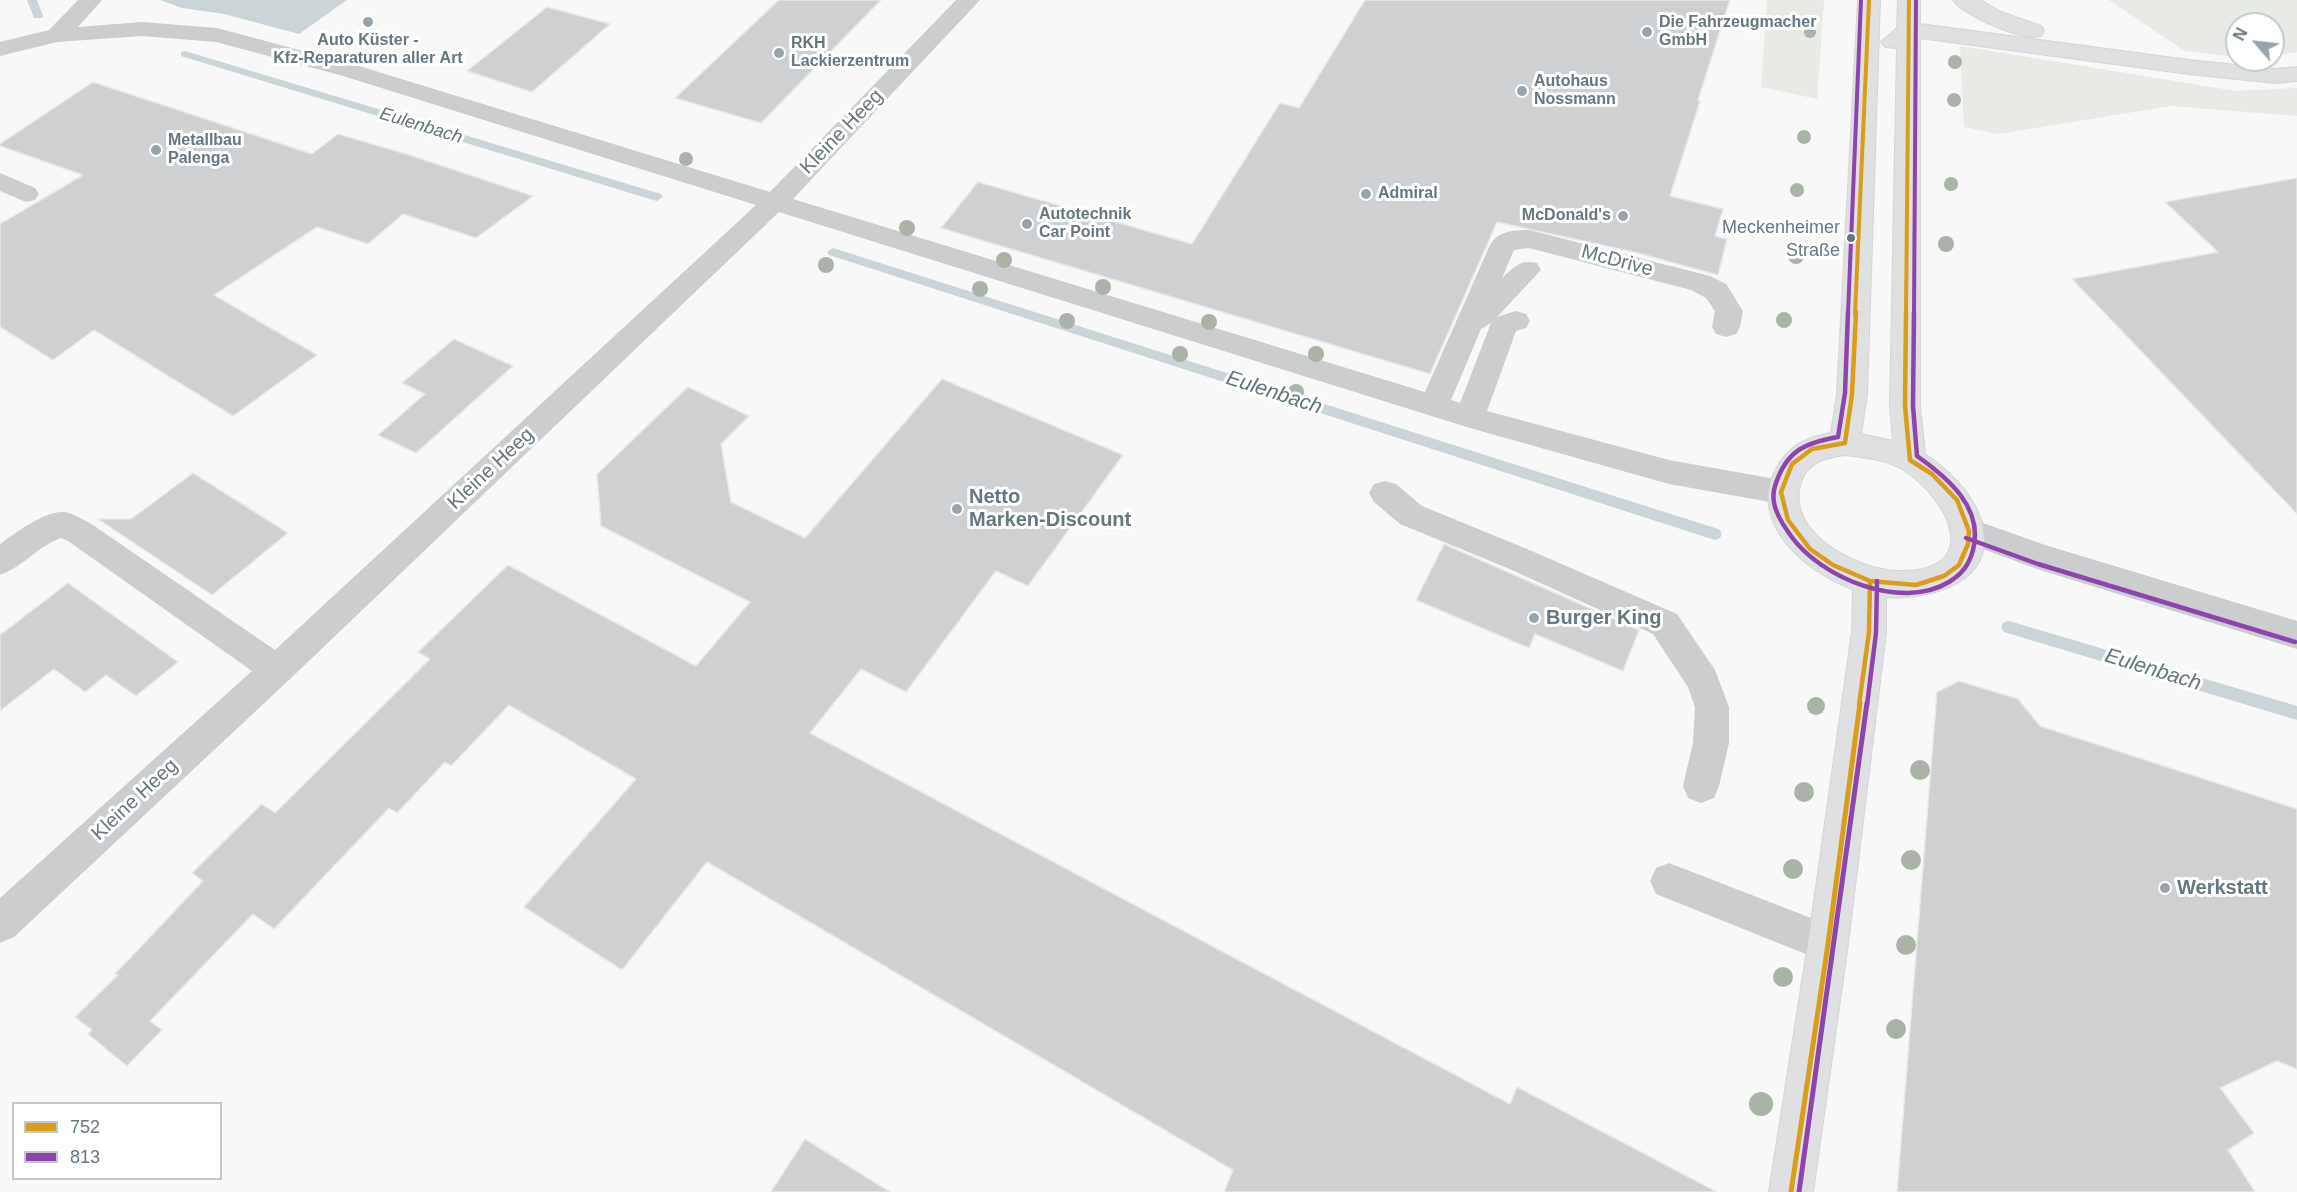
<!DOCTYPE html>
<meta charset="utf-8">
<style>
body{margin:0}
#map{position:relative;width:2297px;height:1192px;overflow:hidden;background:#f8f8f8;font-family:Helvetica,sans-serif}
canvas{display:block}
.legend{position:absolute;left:12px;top:1102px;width:210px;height:78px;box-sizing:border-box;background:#fff;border:2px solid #c1c9cd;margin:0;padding:8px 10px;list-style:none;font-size:18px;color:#657781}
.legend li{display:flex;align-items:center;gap:12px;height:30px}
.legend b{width:30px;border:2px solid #c1c9cd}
.north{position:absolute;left:2225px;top:12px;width:60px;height:60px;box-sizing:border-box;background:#fff;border:2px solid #c1c9cd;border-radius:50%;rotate:298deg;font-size:16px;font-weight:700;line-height:24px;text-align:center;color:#657781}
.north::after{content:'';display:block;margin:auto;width:21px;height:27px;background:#98a4ab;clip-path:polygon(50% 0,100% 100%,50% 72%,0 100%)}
</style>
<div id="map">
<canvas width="2297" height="1192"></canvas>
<ul class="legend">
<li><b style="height:8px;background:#da9d1a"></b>752</li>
<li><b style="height:8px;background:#8e44ad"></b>813</li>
</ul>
<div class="north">N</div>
</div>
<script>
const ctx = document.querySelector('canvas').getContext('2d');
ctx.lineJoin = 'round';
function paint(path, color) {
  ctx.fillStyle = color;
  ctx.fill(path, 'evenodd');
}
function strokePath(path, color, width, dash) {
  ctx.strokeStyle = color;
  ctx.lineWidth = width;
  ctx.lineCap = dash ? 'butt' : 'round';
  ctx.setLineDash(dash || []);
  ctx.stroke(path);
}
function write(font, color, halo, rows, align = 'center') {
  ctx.font = font + ' Helvetica,sans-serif';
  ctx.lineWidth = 6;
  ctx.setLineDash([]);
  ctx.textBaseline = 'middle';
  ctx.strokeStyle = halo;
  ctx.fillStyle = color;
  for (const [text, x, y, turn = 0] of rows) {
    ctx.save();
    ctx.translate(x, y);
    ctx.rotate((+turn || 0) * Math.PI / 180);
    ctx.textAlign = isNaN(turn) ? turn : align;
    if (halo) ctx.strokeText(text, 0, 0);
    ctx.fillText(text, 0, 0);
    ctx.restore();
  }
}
const green = new Path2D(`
 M1767,0H1824L1817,99L1761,87Z
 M2109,0H2297V52L2273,56V24H2237V57L2185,51Z
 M1960,46L2236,91L2297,88V116L2171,106L1998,134L1964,127Z`);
const water = new Path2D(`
 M160,0H347L299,34L224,14L182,8Z`);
const stream = new Path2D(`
 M27,0H37L43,16L42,18H34Z
 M185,51L661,194L663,197L657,201L653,200L181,56V52Z
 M833,248L1715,528L1720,530L1722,534L1720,538L1715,540L829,255L827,252Z
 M2009,621L2297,706V720L2004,632L2001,627L2004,622Z`);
const building = new Path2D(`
 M779,0H881L761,123L675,98Z
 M1365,0H1730L1698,100L1700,101L1670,196L1723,209L1715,236L1727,239L1718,275L1638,253L1497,222L1430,374L941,228L978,182L1192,244L1280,103L1299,108Z
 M547,7L610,24L532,92L467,71Z
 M93,82L312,154L338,134L406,154L533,196L476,238L403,214L368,244L317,227L214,295L317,355L233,416L94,330L53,360L0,327V224L83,175L0,146V144Z
 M2297,178V514L2072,279L2218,252L2165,202Z
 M454,339L513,366L416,453L378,435L425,394L402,383Z
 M942,379L1123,455L1028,586L996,571L906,692L861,669L810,733L1510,1104L1517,1087L1717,1192H1224L1233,1170L707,862L622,970L524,907L636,779L509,705L451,766L445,762L397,813L389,808L274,929L253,914L150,1021L162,1030L127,1066L88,1034L92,1030L75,1017L118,975L115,974L203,881L192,873L262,804L275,813L430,659L418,652L508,565L696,666L750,602L601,526L597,474L688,387L749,416L721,444L731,502L805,538Z
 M193,473L288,533L212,595L98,519H131Z
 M1444,544L1639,630L1623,671L1535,634L1529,648L1416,600Z
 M68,583L178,662L136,696L106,675L85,692L54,669L0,711V635Z
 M1959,681L2018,699L2040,726L2297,809V1069L2277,1061L2220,1088L2254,1133L2228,1150L2255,1192H1897L1937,692Z
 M805,1139L890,1192H771Z`);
const minor = new Path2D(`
 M78,0H102L78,27L142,22L217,28L359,66L770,192L956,0H980L793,199L1425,392L1490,245C1498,231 1514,230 1529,230L1710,276L1726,284L1743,311L1740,327L1736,334L1726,337L1716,334L1712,327L1715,311L1706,298L1691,290L1529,248L1514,250L1502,278C1514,267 1520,259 1537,263L1541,270L1497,317L1516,311L1526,314L1530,321L1526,328L1516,331L1487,411L1669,460L1781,480L1792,483L1797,492L1792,501L1781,504L1669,484L1470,428L779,212L289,680L14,937L0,943V898L252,671L68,541L61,538C38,546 23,567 0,575V544C14,534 45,510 64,512C72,513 82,519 90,523L275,650L756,205L343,76L216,42L142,36L57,42L0,56V42L49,30ZM1491,323L1460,403L1451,400L1481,329Z
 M0,173L35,188L39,194L35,200L26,202L0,191Z
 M1385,481L1396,484L1422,506L1527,549L1677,614L1715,670L1729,707V743L1719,786L1714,798L1701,803L1688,798L1683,786L1693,743L1695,707L1688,687L1653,634L1505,567L1400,524L1374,502L1369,493L1374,484Z
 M1969,518L2045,545L2297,621V649L2040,570L1958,540L1953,531L1958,522Z
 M1669,863L1842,930L1848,944L1842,958L1828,963L1656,894L1650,881L1656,868Z`);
const major = new Path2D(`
 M1858,0H1880L1867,394L1861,434L1893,441L1890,406L1897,48L1885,47L1881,42L1897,28L1898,0H1920V24L2189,60L2275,69L2297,67V81L2275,83L2189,74L1920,38V406L1925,454C1952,472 1982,502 1984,537C1987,586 1923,600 1886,597V632L1848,944L1813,1192H1769L1808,944L1852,632L1853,589C1807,573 1747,523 1776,469C1788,446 1806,437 1831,433L1837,394ZM1845,455C1864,457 1885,459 1902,469C1950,499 1985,573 1898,571C1859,570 1792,536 1799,490C1803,464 1822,458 1845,455Z
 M1953,0H1980L2001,12L2041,26L2044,31L2041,36C2022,41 1964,16 1953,0Z`);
const bus1Far2 = new Path2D(`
 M1855,314L1869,0
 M1906,314L1909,0`);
const bus1Far1 = new Path2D(`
 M1856,312L1852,394L1845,443L1812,449L1792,464L1781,492L1788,520L1810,549L1833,565L1870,581L1916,585L1944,576L1959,565L1968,544L1969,531L1957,500L1932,474L1910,460L1905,406L1906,312
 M1859,705L1869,632L1870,581`);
const bus1 = new Path2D(`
 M1791,1192L1828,944L1860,703`);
const bus2Far2 = new Path2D(`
 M1848,314L1861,0
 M1914,314L1916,0`);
const bus2Far1 = new Path2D(`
 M1848,312L1845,393L1838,437C1804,443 1786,451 1775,486C1769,504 1781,522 1791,536C1821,578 1901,611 1949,582C1962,574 1969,565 1973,550C1984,508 1948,478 1917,456L1913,406L1914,312
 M1966,538L2038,564L2295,642
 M1867,705L1876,633L1877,581`);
const bus2 = new Path2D(`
 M1799,1192L1867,703`);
const trees = [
 [1810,32,6],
 [1955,62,7],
 [1954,100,7],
 [1804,137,7],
 [686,159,7],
 [1951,184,7],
 [1797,190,7],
 [907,228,8],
 [1946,244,8],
 [1796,256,8],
 [1004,260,8],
 [826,265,8],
 [1103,287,8],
 [980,289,8],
 [1784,320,8],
 [1067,321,8],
 [1209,322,8],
 [1180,354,8],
 [1316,354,8],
 [1296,392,8],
 [1816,706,9],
 [1920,770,10],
 [1804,792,10],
 [1911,860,10],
 [1793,869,10],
 [1906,945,10],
 [1783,977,10],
 [1896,1029,10],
 [1761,1104,12]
];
const markers = [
 [368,22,6,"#98a4ab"],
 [1647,32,6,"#98a4ab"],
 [779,53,6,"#98a4ab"],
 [1522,91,6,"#98a4ab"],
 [156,150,6,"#98a4ab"],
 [1366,194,6,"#98a4ab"],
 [1623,216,6,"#98a4ab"],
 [1027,224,6,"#98a4ab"],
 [1851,238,5,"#657781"],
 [957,509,6,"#98a4ab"],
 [1534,618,6,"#98a4ab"],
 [2165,888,6,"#98a4ab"]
];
const farPoinames = [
 ["Die Fahrzeugmacher",1659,23],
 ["GmbH",1659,41],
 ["Auto Küster -",368,41,"center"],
 ["Kfz-Reparaturen aller Art",368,59,"center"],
 ["RKH",791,44],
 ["Lackierzentrum",791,62],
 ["Autohaus",1534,82],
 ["Nossmann",1534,100],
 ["Metallbau",168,141],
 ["Palenga",168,159],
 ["Admiral",1378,194],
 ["Autotechnik",1039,215],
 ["Car Point",1039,233],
 ["McDonald's",1611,216,"right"]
];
const farWaternames = [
 ["Eulenbach",421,126,17]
];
const busNames = [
 ["Meckenheimer",1840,228],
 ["Straße",1840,251]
];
const streetNames = [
 ["Kleine Heeg",842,132,-46],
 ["McDrive",1617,261,15],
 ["Kleine Heeg",491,469,-43],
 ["Kleine Heeg",135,800,-43]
];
const poiNames = [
 ["Netto",969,497],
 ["Marken-Discount",969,520],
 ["Burger King",1546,618],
 ["Werkstatt",2177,888]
];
const waterNames = [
 ["Eulenbach",1274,393,18],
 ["Eulenbach",2153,670,17]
];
paint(green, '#e8eae5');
paint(water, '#cbd5d7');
paint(stream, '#cbd5d7');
paint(building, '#ced0d1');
strokePath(building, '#e8e8e8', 1.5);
strokePath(major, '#d4d5d6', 2);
paint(minor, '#cbcdce');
paint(major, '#dfe0e1');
strokePath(bus1Far2, '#da9d1a', 4);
strokePath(bus1Far1, '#da9d1a', 4.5);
strokePath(bus1, '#da9d1a', 5);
strokePath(bus2Far2, '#8e44ad', 4);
strokePath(bus2Far1, '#8e44ad', 4.5);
strokePath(bus2, '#8e44ad', 5);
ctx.fillStyle = '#a9b3a7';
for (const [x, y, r] of trees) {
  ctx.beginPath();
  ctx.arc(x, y, r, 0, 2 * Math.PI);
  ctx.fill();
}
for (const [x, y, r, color] of markers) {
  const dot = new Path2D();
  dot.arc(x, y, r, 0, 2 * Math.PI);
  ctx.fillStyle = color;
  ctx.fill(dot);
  strokePath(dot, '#fff', 2);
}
write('bold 16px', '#657781', '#fff', farPoinames, 'left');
write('italic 18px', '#60767c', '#fff', farWaternames);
write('18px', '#657781', '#fff', busNames, 'right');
write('20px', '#657781', '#fff', streetNames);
write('bold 20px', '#657781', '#fff', poiNames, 'left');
write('italic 21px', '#60767c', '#fff', waterNames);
</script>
